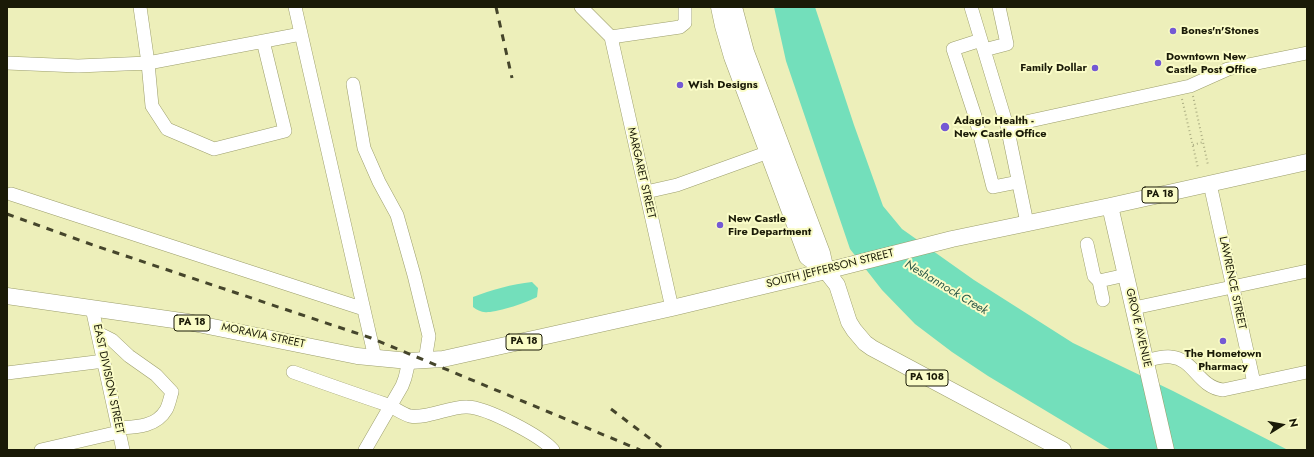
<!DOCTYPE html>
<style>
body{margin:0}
#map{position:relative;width:1314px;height:457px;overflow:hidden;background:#edefba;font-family:Jost,sans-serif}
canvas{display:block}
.frame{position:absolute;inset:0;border:8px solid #1a1a07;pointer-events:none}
.north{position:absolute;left:1262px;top:405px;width:40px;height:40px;-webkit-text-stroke:3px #fafcc7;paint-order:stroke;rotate:79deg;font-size:11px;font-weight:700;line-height:16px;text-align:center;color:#1a1a07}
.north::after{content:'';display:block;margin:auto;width:14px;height:18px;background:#1a1a07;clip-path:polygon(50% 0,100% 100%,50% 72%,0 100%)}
</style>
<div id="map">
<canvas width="1314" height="457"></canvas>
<div class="frame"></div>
<div class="north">N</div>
</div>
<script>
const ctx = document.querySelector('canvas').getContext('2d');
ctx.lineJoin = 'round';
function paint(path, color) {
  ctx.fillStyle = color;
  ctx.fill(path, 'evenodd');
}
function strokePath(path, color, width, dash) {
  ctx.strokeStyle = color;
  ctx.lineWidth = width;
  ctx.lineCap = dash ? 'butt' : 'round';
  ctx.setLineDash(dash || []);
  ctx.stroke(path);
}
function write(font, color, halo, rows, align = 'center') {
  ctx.font = font + ' Jost,sans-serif';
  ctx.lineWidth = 4;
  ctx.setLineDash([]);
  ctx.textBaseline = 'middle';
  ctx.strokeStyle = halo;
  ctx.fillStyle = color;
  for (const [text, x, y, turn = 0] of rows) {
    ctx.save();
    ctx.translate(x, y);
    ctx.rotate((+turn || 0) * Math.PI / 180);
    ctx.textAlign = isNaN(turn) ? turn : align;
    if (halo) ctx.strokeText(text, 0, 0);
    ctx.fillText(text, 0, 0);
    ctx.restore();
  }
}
const water = new Path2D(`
 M774,7H815L854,125L883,206L902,229L974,280L1073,343L1173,391L1288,450H1111L988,376L952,352L915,324L882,290L850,249L786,61Z
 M532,282L538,288L537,297C528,302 499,312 488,312C482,313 477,310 473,307V297C491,290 512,284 532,282Z`);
const path = new Path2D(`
 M1193,96L1208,165
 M1182,99L1198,168
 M1193,145L1203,142`);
const minor = new Path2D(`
 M140,7L148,63L301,34
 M295,7L375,358
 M581,7L611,37L680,27L685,23V7
 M971,7L1007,126L1027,223
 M611,37L672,308
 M981,40L953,49L975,116L993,187L1018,182
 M984,50L1007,44L999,7
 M7,63L78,66L148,63L152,106L167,129L214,149L285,131L263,41
 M353,84L364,148L379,182L397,215L414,275L429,336L425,361
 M1007,126L1190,86L1228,69L1307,53
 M1210,184L1254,383
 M646,192L677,185L777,149
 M11,194L364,309
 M1087,244L1094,276L1099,281L1126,275
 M1099,281L1103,300
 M92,308L123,450
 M1134,308L1307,271
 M98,333L112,340L129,356L156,375L172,392C170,398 169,405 166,410C156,427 136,427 119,428
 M1146,361C1153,359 1162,356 1171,357C1194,359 1198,387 1223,390L1307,372
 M293,372C324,383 355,394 385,404C394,407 402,414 410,416C427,419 451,406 467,407C486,407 541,436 553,450
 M7,373L104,361
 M41,450L119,432
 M365,450L402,386L405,378L409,361`);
const major = new Path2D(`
 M719,7L723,26L732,57L807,257L826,271L837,285L849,322L854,330L865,343L872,348L1063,450
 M734,7L746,52L822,253L826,271
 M1110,206L1166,450
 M7,296L188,322L357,356L409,361L443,359L672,308L826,271L952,239L1110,206L1307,162`);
const rail = new Path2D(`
 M496,7L512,78
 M7,214L93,245L371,338L640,450
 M611,409L665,450`);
const markers = [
 [1173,31,4,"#7459d4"],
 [1158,63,4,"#7459d4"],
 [1095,68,4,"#7459d4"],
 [680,85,4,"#7459d4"],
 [945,127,5,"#7459d4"],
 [720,225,4,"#7459d4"],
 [1223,341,4,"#7459d4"]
];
const shields = [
 [1160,195,36],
 [192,323,36],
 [524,342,36],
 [927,378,42]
];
const shieldNames = [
 ["PA 18",1160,195],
 ["PA 18",192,323],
 ["PA 18",524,342],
 ["PA 108",927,378]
];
const poiNames = [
 ["Bones'n'Stones",1181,31],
 ["Downtown New",1166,57],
 ["Castle Post Office",1166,70],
 ["Family Dollar",1087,68,"right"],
 ["Wish Designs",688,85],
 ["Adagio Health -",954,121],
 ["New Castle Office",954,134],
 ["New Castle",728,219],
 ["Fire Department",728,232],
 ["The Hometown",1223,354,"center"],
 ["Pharmacy",1223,367,"center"]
];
const streetNames = [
 ["MARGARET STREET",641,173,77],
 ["SOUTH JEFFERSON STREET",830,269,-14],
 ["LAWRENCE STREET",1232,283,78],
 ["GROVE AVENUE",1138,328,77],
 ["MORAVIA STREET",263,336,12],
 ["EAST DIVISION STREET",108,379,78]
];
const waterNames = [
 ["Neshannock Creek",946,288,31]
];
paint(water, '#73dfbb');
strokePath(minor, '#9c9e6c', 14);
strokePath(major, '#9c9e6c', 17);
strokePath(path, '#acae83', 2, [1, 3]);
strokePath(minor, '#fff', 13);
strokePath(major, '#fff', 16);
strokePath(rail, '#45452b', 3, [7, 7]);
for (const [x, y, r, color] of markers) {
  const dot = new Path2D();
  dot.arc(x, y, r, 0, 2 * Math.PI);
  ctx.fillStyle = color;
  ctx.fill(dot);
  strokePath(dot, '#fafcc7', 1.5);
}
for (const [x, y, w] of shields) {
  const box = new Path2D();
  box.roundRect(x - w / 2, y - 8, w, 16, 3);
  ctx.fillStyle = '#fafcc7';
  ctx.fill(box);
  strokePath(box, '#1a1a07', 1);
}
write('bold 10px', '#1a1a07', null, shieldNames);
write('bold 11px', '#1a1a07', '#fafcc7', poiNames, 'left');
write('11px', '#1a1a07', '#fafcc7', streetNames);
write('italic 12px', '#2a5848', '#fafcc7', waterNames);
</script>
